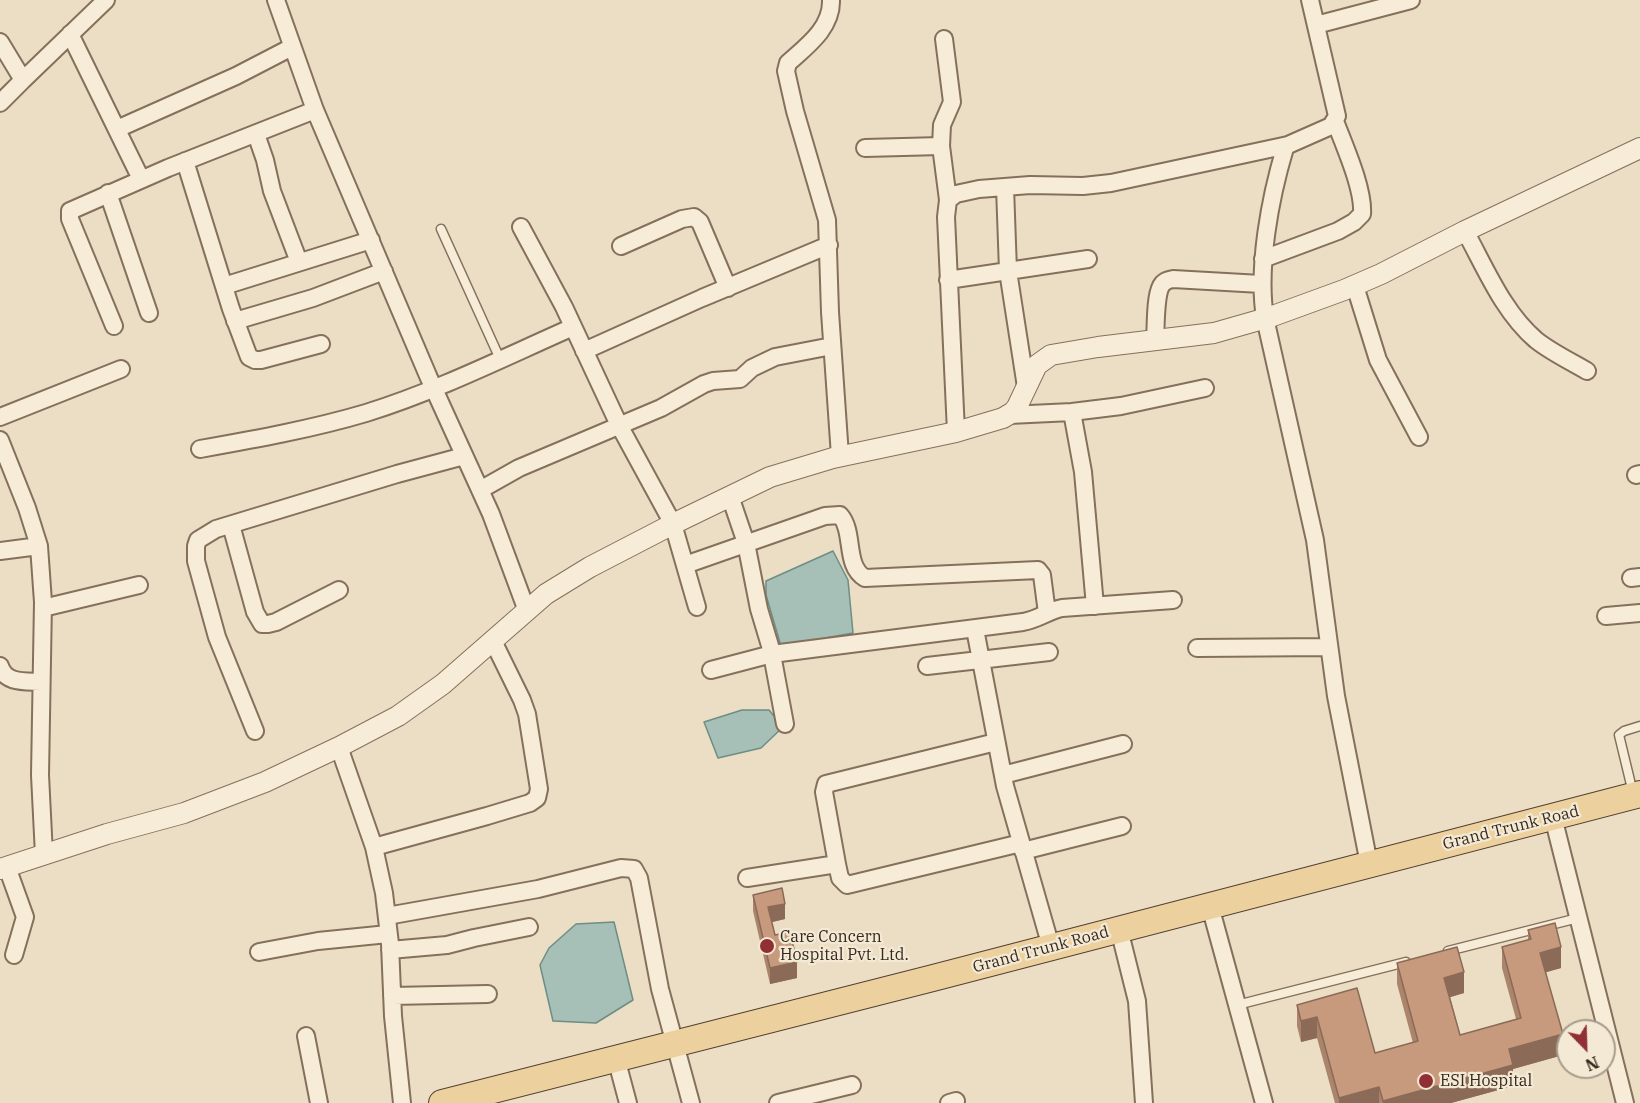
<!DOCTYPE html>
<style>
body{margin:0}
#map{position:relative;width:1640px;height:1103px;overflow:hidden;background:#ebdec5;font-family:"IBM Plex Serif",serif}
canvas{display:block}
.north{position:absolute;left:1556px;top:1019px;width:60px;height:60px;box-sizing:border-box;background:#f3e9d4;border:2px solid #a79c8c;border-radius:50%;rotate:157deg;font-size:16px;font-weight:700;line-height:24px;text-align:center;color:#36291f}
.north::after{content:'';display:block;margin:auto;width:21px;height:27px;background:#903035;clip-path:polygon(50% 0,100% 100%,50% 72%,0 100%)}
</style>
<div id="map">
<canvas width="1640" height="1103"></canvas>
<div class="north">N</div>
</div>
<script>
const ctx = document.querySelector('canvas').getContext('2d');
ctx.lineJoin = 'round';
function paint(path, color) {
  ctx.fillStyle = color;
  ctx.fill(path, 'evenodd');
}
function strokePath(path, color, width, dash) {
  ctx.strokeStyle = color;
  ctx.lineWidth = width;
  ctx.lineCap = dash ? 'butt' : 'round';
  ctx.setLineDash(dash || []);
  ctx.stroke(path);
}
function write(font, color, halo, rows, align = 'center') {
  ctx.font = font + ' "IBM Plex Serif",serif';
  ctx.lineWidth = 4.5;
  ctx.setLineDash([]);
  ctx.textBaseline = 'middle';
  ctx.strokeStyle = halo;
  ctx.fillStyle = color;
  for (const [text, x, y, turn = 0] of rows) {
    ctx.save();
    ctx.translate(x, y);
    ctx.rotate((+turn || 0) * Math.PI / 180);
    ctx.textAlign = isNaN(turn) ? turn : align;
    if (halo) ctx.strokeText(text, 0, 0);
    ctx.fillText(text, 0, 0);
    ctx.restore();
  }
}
const water = new Path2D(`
 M833,551L848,580L853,633L781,646L766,595V581Z
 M742,710H769L783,727L761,748L718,758L704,722Z
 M614,922L633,1000L596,1023L553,1021L540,965L549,948L576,924Z`);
const service = new Path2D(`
 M441,229L500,359
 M1633,793L1619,735L1624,731L1640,726
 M1448,951L1578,918
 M1237,1005L1406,962`);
const minor = new Path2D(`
 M276,0L315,110L429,378L491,514L527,611
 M831,0C832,28 807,46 788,63L786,71L795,111L827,220L830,312L840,456
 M1310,0L1337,116L1331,126L1288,145L1285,148C1270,198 1257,267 1265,318L1315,540L1336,696L1369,864
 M1316,25L1411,0
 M70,34L141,179
 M0,42L23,80L0,103
 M23,80L106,0
 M117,129L236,76L292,47
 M256,134L265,160L272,191L299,262
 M941,146L942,125L952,102L944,39
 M865,148L941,146L948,200
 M185,161L231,309L249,357L255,360H261L321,344
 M1005,187L1008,271L1026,387
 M108,193L149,313
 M521,227L564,307L619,425L673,524L697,607
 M1465,231C1485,267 1503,312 1536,340C1551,352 1570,361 1587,371
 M621,246L682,219L694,217L700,222L728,288
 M1263,259L1338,231L1354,222L1362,214C1364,189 1344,145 1335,121
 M948,280L1088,259
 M224,286L371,240
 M1355,286L1378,360L1419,437
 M235,321L313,298L384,271
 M114,326L70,219V211L168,168L315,110
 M1155,341C1156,327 1155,297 1161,286C1164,281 1168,280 1173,279L1261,284
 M584,351L702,298L829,245
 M1072,412L1083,472L1095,606
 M1009,415L1072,412L1121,406L1205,388
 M0,417L121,369
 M956,432L946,217L948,200L956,194L979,189L1030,185L1083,186L1111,183L1288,145
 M0,440L27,508L39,546L43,602L40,775L44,855
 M200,449C256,439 312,429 366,413C437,391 505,357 573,327
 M1636,475L1640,474
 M480,490L519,468L661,408L704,384L713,381L740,379L752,368L775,357L832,346
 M730,496L746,543L759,609L771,649L785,724
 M231,525L255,612L262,624H268L276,622L339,590
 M0,551L39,546
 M685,565L825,516L840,515C855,532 844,566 865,578L1038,570L1042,575L1047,613
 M1631,578L1640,577
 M43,608L139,585
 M1606,616L1640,613
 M975,629L1005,786L1051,947
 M1197,648L1329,647
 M0,666C5,684 26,681 41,682
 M927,666L1049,652
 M711,670L772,654L1023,622C1039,619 1048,611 1062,608L1173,600
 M255,731L217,637L196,561V546L198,540L216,529L397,474L464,456
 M339,747L374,847L384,893L390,944L393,1016L402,1103
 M1003,775L1123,744
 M1553,817L1625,1103
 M374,847L487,816L530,803L537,798L539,789L527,714L522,700L493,641
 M1023,851L1122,826
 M837,864L840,878L847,885L1021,843
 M7,867L25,917L14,955
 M747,878L837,864L824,792L826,784L996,742
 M1210,906L1264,1103
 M387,916L538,889L621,868L634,869L639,878L660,989L691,1103
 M1119,929L1137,1001L1144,1103
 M390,950L447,945L474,938L529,927
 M259,952L318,941L388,934
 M392,996L488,994
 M306,1036L319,1103
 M616,1058L628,1103
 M778,1103L852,1085
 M949,1103L956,1101`);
const tertiary = new Path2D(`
 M0,869L107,834L184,813L265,782L339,747L398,716L443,684L546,594L590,567L673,524L770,477L833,458L956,432L1003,418L1013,412L1017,407L1037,365L1051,355L1098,347L1214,333L1270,317L1344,290L1381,274L1465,231L1640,148`);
const primary = new Path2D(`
 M442,1103L933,978L1640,794`);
const wall = new Path2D(`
 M753,895L785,919L772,922L775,935L797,978L770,984L753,911Z
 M1528,930L1561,968L1546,972L1563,1055L1513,1069V1086L1451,1103H1335L1317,1038L1301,1042L1297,1026V1005L1375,1053L1413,1043L1397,984V963L1464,993L1450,997L1460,1035L1516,1019L1502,968V947L1528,940Z`);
const shadedWall = new Path2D(`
 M785,904V919L768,923V907Z
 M1561,947V968L1540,974V953Z
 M797,962V978L770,984V968Z
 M1464,972V993L1444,999V978Z
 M1317,1017V1038L1301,1042V1021Z
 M1563,1034V1055L1513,1069V1086L1451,1103H1383V1101L1509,1049Z
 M1379,1087V1103H1339V1098Z`);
const building = new Path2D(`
 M782,888L785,904L768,907L775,935L790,932L797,962L770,968L753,895Z
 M1555,923L1561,947L1540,953L1563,1034L1509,1049L1513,1065L1383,1101L1379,1087L1339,1098L1317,1017L1301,1021L1297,1005L1357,988L1375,1053L1418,1041L1397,963L1457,947L1464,972L1444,978L1460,1035L1521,1018L1502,947L1531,939L1528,930Z`);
const markers = [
 [767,946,8,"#903035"],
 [1426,1081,8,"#903035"]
];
const streetNames = [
 ["Grand Trunk Road",1511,828,-14],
 ["Grand Trunk Road",1041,950,-15]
];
const poiNames = [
 ["Care Concern",780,937],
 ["Hospital Pvt. Ltd.",780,955],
 ["ESI Hospital",1440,1081]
];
paint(water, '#a6bfb7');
strokePath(water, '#6e8d84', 1.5);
strokePath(service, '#85705c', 11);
strokePath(minor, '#85705c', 20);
strokePath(tertiary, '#85705c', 22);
strokePath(primary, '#533f30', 28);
strokePath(service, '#f7ecd8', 8);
strokePath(minor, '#f7ecd8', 16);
strokePath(tertiary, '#f7ecd8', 20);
strokePath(primary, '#ecd19f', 26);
paint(wall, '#ab846c');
paint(shadedWall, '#8b6b58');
paint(building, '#c7997d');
strokePath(building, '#8b6b58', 1.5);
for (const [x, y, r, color] of markers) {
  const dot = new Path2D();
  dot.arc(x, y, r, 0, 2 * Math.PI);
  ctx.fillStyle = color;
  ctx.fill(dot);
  strokePath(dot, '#f3e9d4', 2);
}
write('16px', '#36291f', '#f3e9d4', streetNames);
write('16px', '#36291f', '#f3e9d4', poiNames, 'left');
</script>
